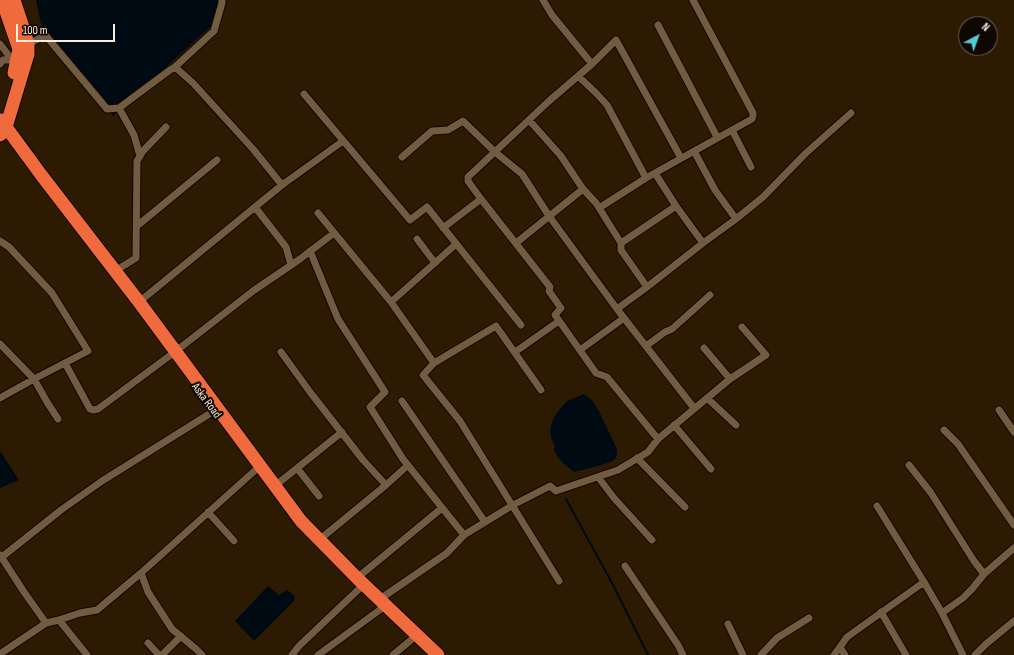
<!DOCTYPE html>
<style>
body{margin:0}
#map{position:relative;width:1014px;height:655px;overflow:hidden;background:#2d1a02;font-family:"Sofia Sans Condensed",sans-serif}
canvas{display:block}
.north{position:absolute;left:958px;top:16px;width:40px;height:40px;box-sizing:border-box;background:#0f0701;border:1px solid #6d6359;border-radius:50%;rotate:41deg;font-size:11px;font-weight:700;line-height:16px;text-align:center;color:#faedde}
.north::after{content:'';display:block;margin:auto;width:14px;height:18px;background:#51ccd4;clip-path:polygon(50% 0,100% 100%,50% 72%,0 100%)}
.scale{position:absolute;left:16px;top:24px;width:99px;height:18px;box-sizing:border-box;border:2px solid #faedde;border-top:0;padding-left:5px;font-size:12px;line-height:14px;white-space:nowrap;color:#faedde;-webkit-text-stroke:3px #0f0701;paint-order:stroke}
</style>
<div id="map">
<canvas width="1014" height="655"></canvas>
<div class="north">N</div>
<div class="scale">100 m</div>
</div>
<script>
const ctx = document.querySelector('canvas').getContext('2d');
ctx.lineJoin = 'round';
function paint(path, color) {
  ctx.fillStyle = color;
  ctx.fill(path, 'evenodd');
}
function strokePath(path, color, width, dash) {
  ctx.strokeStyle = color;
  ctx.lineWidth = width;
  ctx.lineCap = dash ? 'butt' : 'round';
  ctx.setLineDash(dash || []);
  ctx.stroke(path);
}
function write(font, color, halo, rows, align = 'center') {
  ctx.font = font + ' "Sofia Sans Condensed",sans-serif';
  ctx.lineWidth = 4;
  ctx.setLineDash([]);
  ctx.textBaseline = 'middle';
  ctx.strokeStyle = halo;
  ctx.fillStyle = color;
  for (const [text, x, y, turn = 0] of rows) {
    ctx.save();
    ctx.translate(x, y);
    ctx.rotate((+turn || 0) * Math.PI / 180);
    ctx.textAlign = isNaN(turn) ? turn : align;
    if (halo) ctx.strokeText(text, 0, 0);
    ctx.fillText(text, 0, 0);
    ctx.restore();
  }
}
const water = new Path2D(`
 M36,0H220L223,15L113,116L42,29Z
 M584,394L592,400L599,411L617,449C617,453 617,456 615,459C610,464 582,470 574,472C566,466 558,460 554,450L555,446C547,432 550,421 560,409C562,407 564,404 566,402C571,399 578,397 584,394Z
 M0,451L19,480L0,488Z
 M268,586L279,595L287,590L295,596L294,601L254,641L235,621Z`);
const stream = new Path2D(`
 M566,499L612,583L648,655`);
const street = new Path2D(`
 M543,0L552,15L592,64
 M693,0L753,113V116L752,119L732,130L751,167
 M658,25L717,137
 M0,44L16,65
 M27,45L40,38L46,36L107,109L119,108L170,70L175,67L214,31L222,3V0
 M0,64L3,60H14
 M175,67L193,83L253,149L282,185
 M578,76L596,93L607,105L646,178
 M304,94L410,220L427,207L521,325
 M119,108L134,135L140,156
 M529,120L561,156L583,189L596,203L621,243V250L647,287
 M694,151L715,190L736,219
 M402,157L432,131L448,130L463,121L495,152L522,174L549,216L617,309L694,408
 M655,173L676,206L703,243
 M255,207L286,247L291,265
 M599,208L646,178L732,130
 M318,213L391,302L434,363L423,375L460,421L559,581
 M137,226L217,160
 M443,228L481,199
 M417,239L435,263
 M0,241L9,247L52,293L88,351L34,379L0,398
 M516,243L583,189
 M621,243L676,206
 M310,251L338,319L385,392L370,407L403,459L464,535
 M115,271L136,258L137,161L143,151L166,127
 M139,302L255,207L282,185L343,141
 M391,302L456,244
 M617,309L647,287L703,243L736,219L763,197L806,153L851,113
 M0,344L34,379L47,402L58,419
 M646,346L665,332L672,329L710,295
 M704,348L730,379
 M580,350L624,318
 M281,352L310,392L363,460L386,485
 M515,352L559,321
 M65,363L90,409L93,410L98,409L176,351L253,291L300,259L334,233
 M434,363L496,326L541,390
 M707,398L736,425
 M402,401L485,522
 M999,410L1014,432
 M674,425L711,469
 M944,430L958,444L1014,525
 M658,439L607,377L596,373L555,315L561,308L549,291L550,287L481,199L468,181V177L549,101L592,64L616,40L681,158
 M637,458L685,507
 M909,465L931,493L974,561L984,574
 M297,468L319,496
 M598,477L614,498L652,540
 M276,485L342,432
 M877,506L924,582L942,613L963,655
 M208,512L234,541
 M319,540L386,485L408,465
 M0,555L24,592L46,623
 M2,557L61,510L102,481L214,411
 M625,566L678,645L683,655
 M141,573L148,592L172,629L196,649L202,655
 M357,578L442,508
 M881,612L906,655
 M942,613L963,598L972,589L984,574L1014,548
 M59,620L87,655
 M728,624L743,655
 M148,643L159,655
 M840,647L845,655
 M0,654L46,623L59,620L80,613L97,610L141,573L261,465
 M162,655L181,636
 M292,655L299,646L360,588
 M318,655L381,609L380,599L447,553L464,535L513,505L550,486L556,491L618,470L648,452L658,439L730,379L766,355L742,327
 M393,655L417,635
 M761,655L777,638L809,618
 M834,655L840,647L847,637L924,582
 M975,655L986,644L1014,621`);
const highway = new Path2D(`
 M2,0L19,49L14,73
 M1,120L42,176L139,302L301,521L357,578L438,655
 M0,135L2,133L6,127L28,54V44L21,21L14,0`);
const streetNames = [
 ["Aska Road",206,401,53]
];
paint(water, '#000a13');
strokePath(stream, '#000a13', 2);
strokePath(street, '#140500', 9);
strokePath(highway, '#140500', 15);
strokePath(street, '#715b41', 7);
strokePath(highway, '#ef6b3e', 13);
write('12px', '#faedde', '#0f0701', streetNames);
</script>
